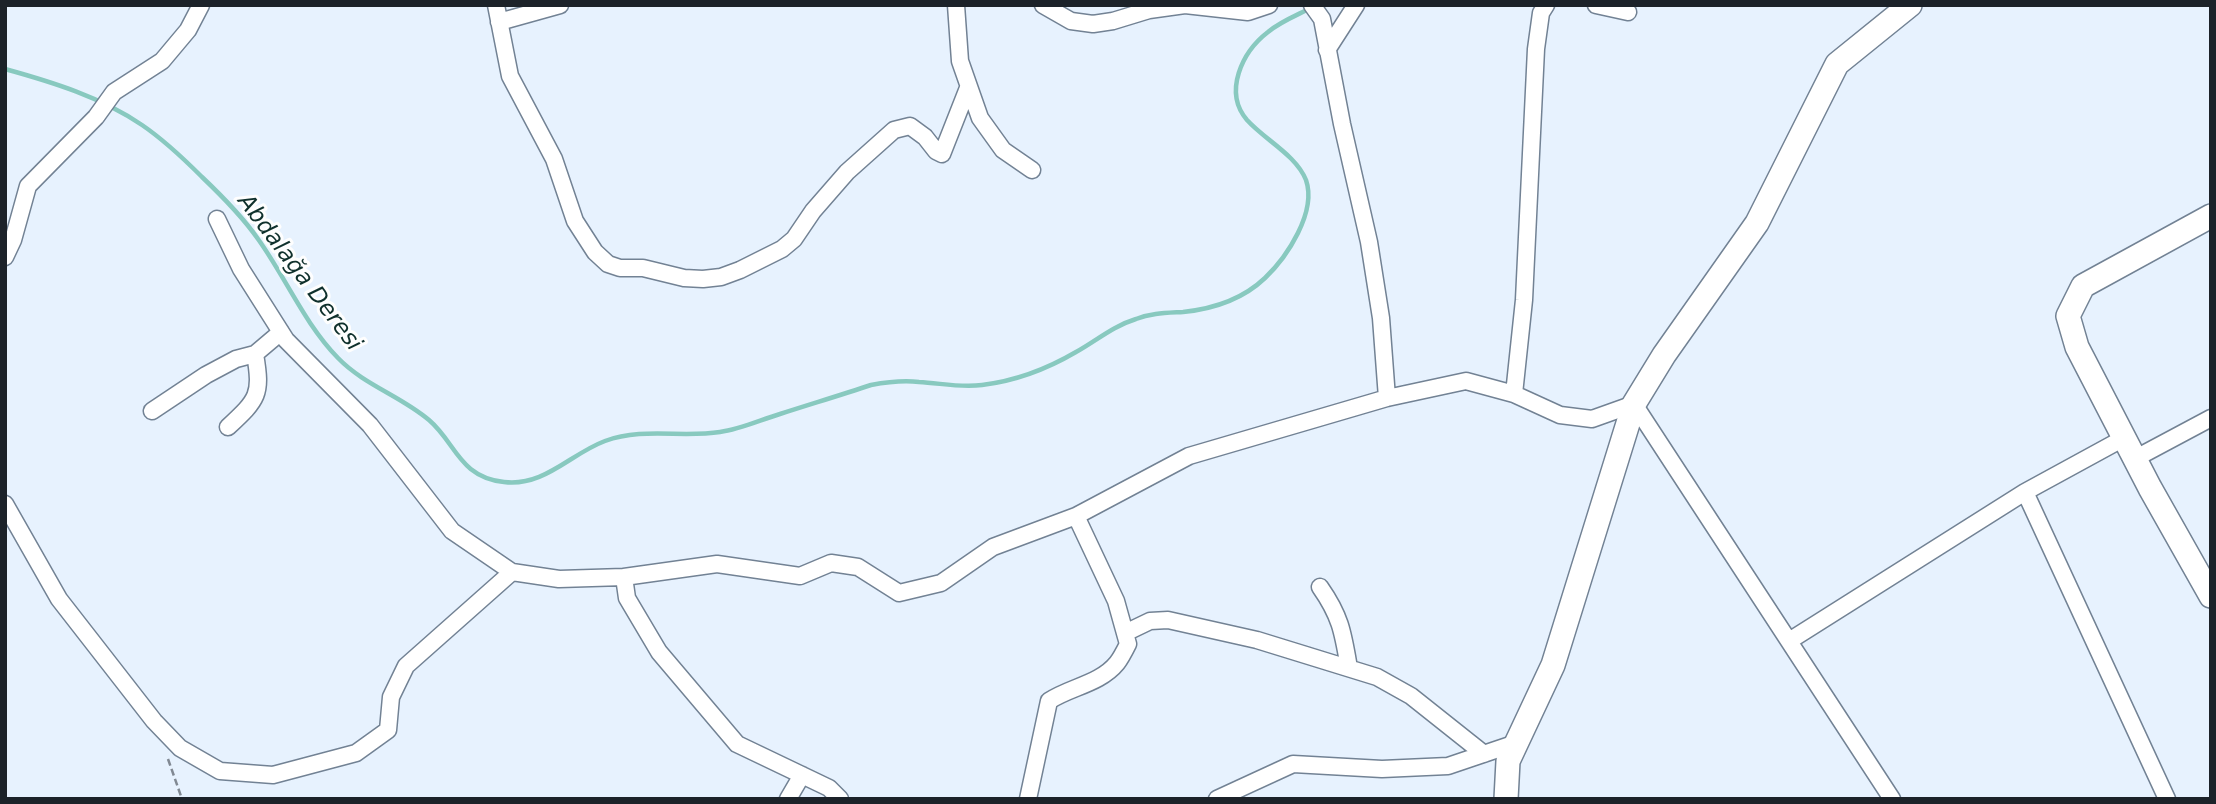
<!DOCTYPE html>
<meta charset="utf-8">
<style>
body{margin:0}
#map{position:relative;width:2216px;height:804px;overflow:hidden;background:#e7f2fe;font-family:"DejaVu Sans",sans-serif}
canvas{display:block}
.frame{position:absolute;inset:0;border:7px solid #1c2229;pointer-events:none}
</style>
<div id="map">
<canvas width="2216" height="804"></canvas>
<div class="frame"></div>
</div>
<script>
const ctx = document.querySelector('canvas').getContext('2d');
ctx.lineJoin = 'round';
function strokePath(path, color, width, dash) {
  ctx.strokeStyle = color;
  ctx.lineWidth = width;
  ctx.lineCap = dash ? 'butt' : 'round';
  ctx.setLineDash(dash || []);
  ctx.stroke(path);
}
function write(font, color, halo, rows, align = 'center') {
  ctx.font = font + ' "DejaVu Sans",sans-serif';
  ctx.lineWidth = 6;
  ctx.setLineDash([]);
  ctx.textBaseline = 'middle';
  ctx.strokeStyle = halo;
  ctx.fillStyle = color;
  for (const [text, x, y, turn = 0] of rows) {
    ctx.save();
    ctx.translate(x, y);
    ctx.rotate((+turn || 0) * Math.PI / 180);
    ctx.textAlign = isNaN(turn) ? turn : align;
    if (halo) ctx.strokeText(text, 0, 0);
    ctx.fillText(text, 0, 0);
    ctx.restore();
  }
}
const stream = new Path2D(`
 M5,69C52,82 101,97 142,125C164,140 183,158 202,177C222,196 242,216 258,239C286,278 304,323 338,358C364,385 401,396 429,420C456,443 459,477 504,482C544,487 570,454 605,441C643,427 681,438 720,432C741,429 760,420 780,414C811,404 841,395 871,385C887,382 902,380 919,382C940,383 960,388 982,385C1015,381 1047,369 1076,352C1096,341 1113,326 1136,319C1151,313 1166,313 1183,312C1212,309 1243,299 1265,278C1287,257 1317,212 1306,180C1296,155 1265,140 1247,120C1223,92 1242,52 1268,32C1280,22 1295,16 1309,9`);
const path = new Path2D(`
 M168,759L182,799`);
const street = new Path2D(`
 M496,5L510,76L554,159L575,221L595,252L608,264L620,268H643L684,278L703,279L721,277L740,270L782,249L794,239L813,211L847,172L894,130L910,126L925,137L936,151L942,154L968,88
 M956,5L960,61L980,118L1003,150L1032,170
 M1043,5L1071,21L1093,24L1113,21L1149,10L1185,5L1248,12L1269,5
 M1312,5L1322,19L1342,124L1369,242L1381,318L1387,398
 M1596,5L1628,12
 M499,22L560,5
 M1327,50L1356,5
 M217,219L241,269L286,340L370,425L452,531L512,572L559,579L624,577L717,564L800,576L831,563L858,567L899,593L941,583L993,547L1076,516L1189,456L1387,398L1466,381L1514,394L1560,415L1592,419L1634,404L1892,799
 M5,257L13,240L28,186L96,117L114,92L162,61L188,30L201,5
 M1514,394L1524,300L1536,49L1541,13L1546,5
 M152,411L206,375L236,359L255,354L281,332
 M228,427C258,399 262,395 255,354
 M2136,458L2211,418
 M2025,492L2167,799
 M5,504L59,599L154,721L180,748L220,771L273,775L356,753L388,730L391,697L406,666L512,572
 M624,577L627,598L659,652L737,744L829,788L840,799
 M1320,587C1341,617 1343,633 1349,668
 M1125,633L1150,621L1168,620L1257,640L1377,677L1411,696L1484,754
 M1789,641L2025,492L2124,438
 M788,799L802,775
 M1028,799L1049,701C1070,687 1100,684 1117,663C1121,658 1125,650 1128,644L1116,601L1076,516
 M1217,799L1293,764L1382,769L1448,766L1516,743`);
const secondary = new Path2D(`
 M2211,216L2083,286L2068,316L2077,347L2150,488L2211,596
 M1506,799L1508,761L1553,665L1634,404L1664,355L1757,223L1837,64L1910,5`);
const waterNames = [
 ["Abdalağa Deresi",299,273,53]
];
strokePath(stream, '#88c9bf', 4.5);
strokePath(street, '#728294', 19);
strokePath(secondary, '#728294', 26);
strokePath(path, '#818993', 2.5, [7, 3.5]);
strokePath(street, '#fff', 16);
strokePath(secondary, '#fff', 23);
write('italic 23px', '#0f302c', '#fefefe', waterNames);
</script>
